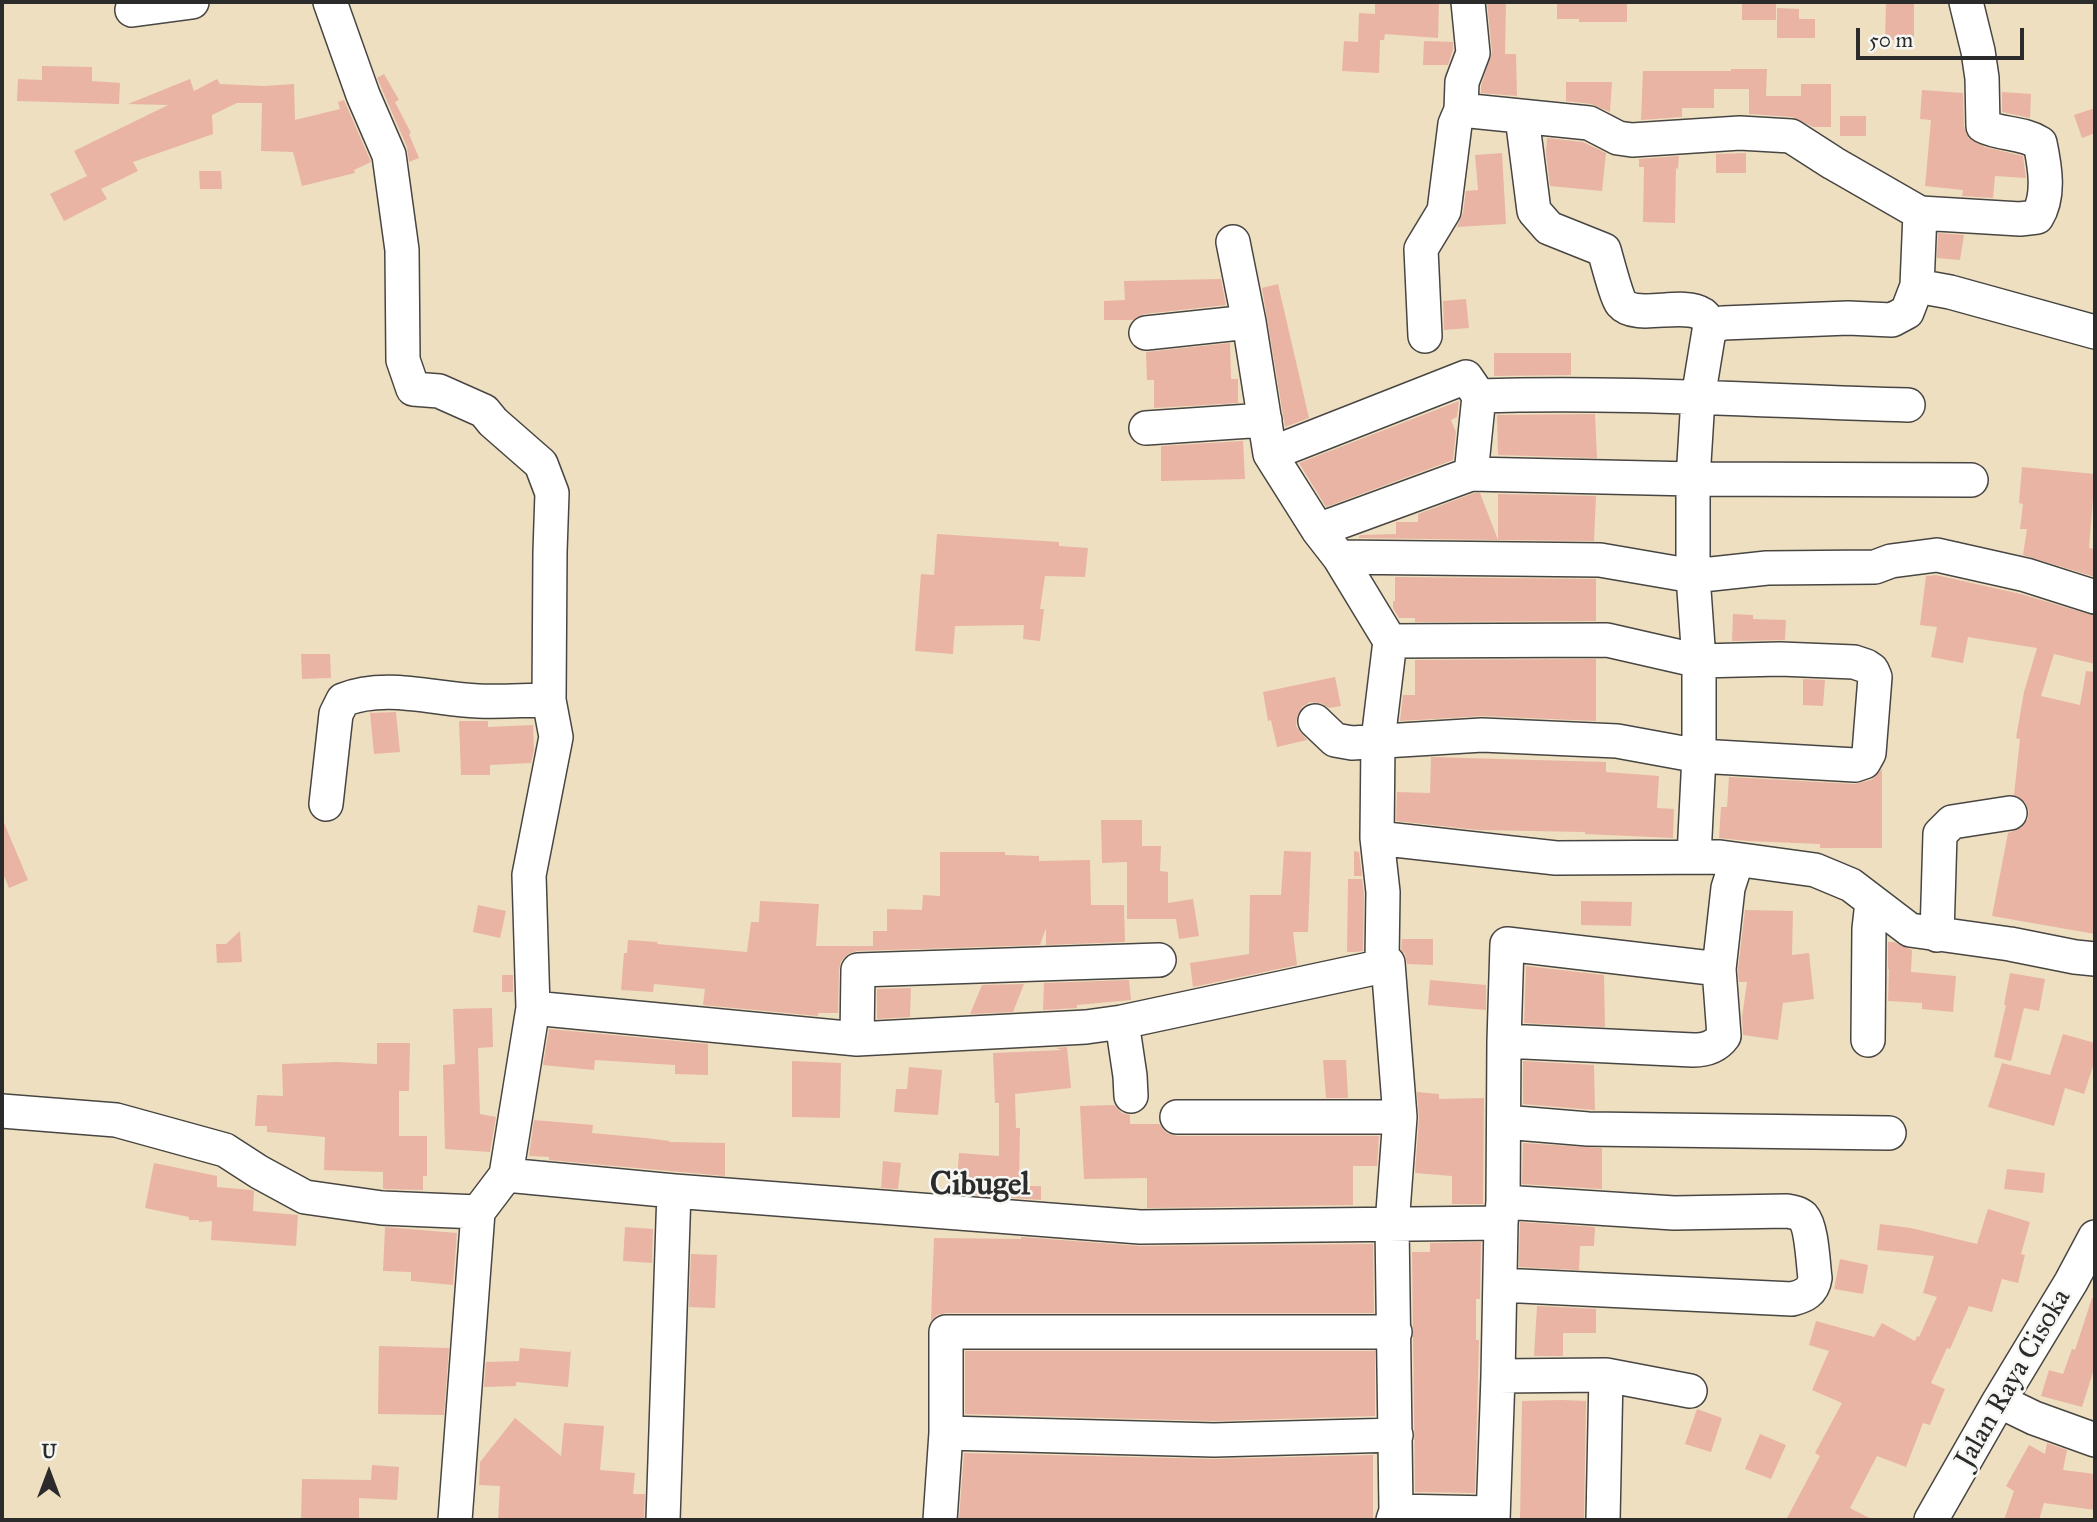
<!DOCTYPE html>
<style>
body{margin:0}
#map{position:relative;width:2097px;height:1522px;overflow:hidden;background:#eedfc1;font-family:"IM FELL Great Primer",serif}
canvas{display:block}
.frame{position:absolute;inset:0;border:4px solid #2b2b2b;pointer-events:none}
.north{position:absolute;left:14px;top:1438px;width:70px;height:70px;-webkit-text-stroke:5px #f6f6f2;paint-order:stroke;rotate:0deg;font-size:19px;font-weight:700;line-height:28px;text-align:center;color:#2b2b2b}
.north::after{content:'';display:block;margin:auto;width:24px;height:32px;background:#2b2b2b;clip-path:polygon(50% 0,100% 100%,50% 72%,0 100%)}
.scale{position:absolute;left:1856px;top:28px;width:168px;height:32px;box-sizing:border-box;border:4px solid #2b2b2b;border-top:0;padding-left:9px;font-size:21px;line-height:24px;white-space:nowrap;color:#2b2b2b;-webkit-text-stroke:5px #f6f6f2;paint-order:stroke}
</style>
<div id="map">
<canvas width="2097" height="1522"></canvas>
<div class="frame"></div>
<div class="north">U</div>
<div class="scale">50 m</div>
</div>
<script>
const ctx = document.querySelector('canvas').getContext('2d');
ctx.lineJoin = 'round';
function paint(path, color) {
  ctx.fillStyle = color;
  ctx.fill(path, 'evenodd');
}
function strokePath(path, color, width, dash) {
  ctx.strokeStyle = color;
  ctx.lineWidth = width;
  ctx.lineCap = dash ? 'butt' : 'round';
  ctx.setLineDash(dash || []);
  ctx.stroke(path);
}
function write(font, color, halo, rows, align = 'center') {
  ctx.font = font + ' "IM FELL Great Primer",serif';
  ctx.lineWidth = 5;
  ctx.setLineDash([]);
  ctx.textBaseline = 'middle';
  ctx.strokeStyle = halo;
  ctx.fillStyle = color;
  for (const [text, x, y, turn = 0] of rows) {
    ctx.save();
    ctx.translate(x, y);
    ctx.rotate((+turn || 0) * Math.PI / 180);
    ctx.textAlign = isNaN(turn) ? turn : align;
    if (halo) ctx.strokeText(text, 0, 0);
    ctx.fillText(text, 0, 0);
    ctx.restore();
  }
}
const building = new Path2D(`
 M1375,2H1439L1438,38L1385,34L1384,40H1380L1379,73L1342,71L1344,41L1358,42L1359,13L1375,14Z
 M1487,2H1506L1505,54H1516L1517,96L1481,93V86L1492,52Z
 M1557,2H1627V22H1579V19H1557Z
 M1742,2H1776V20H1742Z
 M1886,2H1914V40H1885Z
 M1777,8L1799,9V19H1815V38H1777Z
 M1424,41L1453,42V50L1448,65H1423Z
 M42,66L92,67V81L120,83L119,104L17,101L18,79L42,80Z
 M1731,69H1767L1766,96H1801V84H1831V127H1813L1792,117L1749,114V89H1714V108H1682V117L1641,120L1643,71H1731Z
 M384,74L399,100L395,102L411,133L409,134L419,158L409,162L407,147L377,78Z
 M190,79L194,91L217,79L220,84L264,86L294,84L295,120L340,109L338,102L344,100L371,162L354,170L355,173L302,186L293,152L261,151L262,103H237L212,115L213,134L133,162L138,171L101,189L107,199L64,221L50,194L87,176L74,151L168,105L128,104Z
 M1566,82H1612L1610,112L1591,104L1566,101Z
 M1922,90L1963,93L1964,126L1968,137L1985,147L2023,156L2026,178L1995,176L1993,198L1962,196L1963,190L1925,186L1931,120L1920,119Z
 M2002,92L2031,94L2030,118L2002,112Z
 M2095,108V133L2082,138L2074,115Z
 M1840,116H1866V136H1840Z
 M1547,138L1583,142L1606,153L1602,191L1550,186L1546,153Z
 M1502,153L1506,224L1457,227L1463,213L1466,191L1478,190L1475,155Z
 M1746,153V173H1716V154Z
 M1679,156L1678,169L1676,168L1675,223L1643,222L1644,167H1639V159Z
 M199,171H221L222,189H200Z
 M1938,233L1964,235L1960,260L1937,258Z
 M1221,279L1226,305L1144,314L1133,320H1104V301L1125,300L1124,281Z
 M1278,284L1309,418L1285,427L1262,288Z
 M1466,299L1469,328L1444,330L1443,301Z
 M1230,343L1231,379H1238V403L1154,408V380H1147L1146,352Z
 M1494,353H1571V375L1494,376Z
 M1459,401L1457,417L1451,420L1456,432L1453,460L1326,507L1299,463Z
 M1595,414L1597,458L1498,455L1497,415Z
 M1243,441L1245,479L1161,481V446Z
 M2022,467L2095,474L2089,548L2095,549V577L2023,555L2027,529H2020L2023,504L2019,503Z
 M1474,493H1480L1498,540L1359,538V536L1361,535L1396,534V522H1418V514Z
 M1498,494L1596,496L1594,541L1498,540Z
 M937,534L1059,542V546L1088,548L1085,577L1045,576L1040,609H1044L1040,641L1023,639L1024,625L955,626L953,654L915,651L921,574L934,575Z
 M1936,575L2021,594L2095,616V664L2054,654L2041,696L2080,705L2086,671L2095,672V934L1992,916L2008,833L2021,828L2028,819L2029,811L2025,802L2014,795L2020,739L2016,738L2024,692L2037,648L1968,637L1963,663L1931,657L1937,627L1920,625L1926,576Z
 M1395,577L1596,579V621L1415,622V618H1399L1393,608V601H1395Z
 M1733,614L1753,615V619L1786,620L1785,640L1732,641Z
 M301,654H330L331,678L302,679Z
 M1596,659V721L1483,716L1400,721L1403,695H1415V660Z
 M1335,677L1341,706L1329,708L1320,703L1310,702L1302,707L1297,716L1296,726L1307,740L1277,747L1271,720L1268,721L1263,692Z
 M1803,679L1825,680L1823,706L1803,705Z
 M396,712L400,752L374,754L370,713Z
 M459,721H488V727L533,725L534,750L531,763L490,765V775H461Z
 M1431,757L1606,762V772L1659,776L1657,808L1674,809L1673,838L1585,834V832L1478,830L1396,821L1397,792L1430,793Z
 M1882,769V848H1820V844L1748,841L1719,838L1721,807H1727L1729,777L1854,784L1871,780Z
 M2,818L28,880L9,888L2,871Z
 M1101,820H1142V846H1161L1160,871L1168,872V903L1193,899L1199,936L1179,939L1176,919H1127V862L1102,863Z
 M1284,851L1311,852L1308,932H1293L1297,965L1193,987L1190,963L1249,954L1250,895H1281Z
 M1354,851L1359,852L1362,876H1354Z
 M940,852H1005V855L1039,856V861L1090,860L1091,905H1124L1125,942L1046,945V928L1040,945L857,951L848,954L841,961L839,970L838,1013H818V1016L703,1005L705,989L654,984L653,992L621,990L624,953H627L628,940L658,942L657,944L747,952L751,922H759L760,901L819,904L816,946H873V931H887V909L922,910L923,895L940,896Z
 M1348,879H1362L1364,893L1363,951L1355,952H1347Z
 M1581,901L1632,902L1631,926L1581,925Z
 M478,905L506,911L500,938L473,932Z
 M1745,910L1793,911L1792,955L1809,953L1814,999L1783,1003L1778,1040L1743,1035L1742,1017L1747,982H1739L1738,969Z
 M240,931L242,962L217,963L216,944H226Z
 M1402,939H1433V965L1407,964L1405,954L1401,950Z
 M1888,942H1894L1912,950L1911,972L1956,976L1953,1012L1922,1009V1003L1888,1001L1889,969H1888Z
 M1526,966L1604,975L1605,1027L1524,1023Z
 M2010,973L2045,979L2039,1011L2024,1008L2011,1061L1994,1057L2006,1005H2004Z
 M502,975H513V992H502Z
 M1129,980L1131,1000L1077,1005V1008L1043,1010L1044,983Z
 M1430,980L1486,985V1010L1428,1005Z
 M1024,984L1013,1012L970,1014L982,985Z
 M911,988L910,1017L877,1019V989Z
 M492,1008L493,1047L478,1048L480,1114L496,1117L490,1152L445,1149L443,1065L455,1064L453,1009Z
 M549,1029L708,1044V1075L675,1074V1065L595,1060L594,1070L543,1065Z
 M2063,1034L2095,1043V1060L2084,1094L2065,1088L2054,1126L1988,1107L2002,1063L2050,1075Z
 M377,1043H410L409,1091H399V1136H427V1176H423V1190L383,1189V1172L324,1170L325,1137L267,1132V1126H255L257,1095L283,1096L282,1064L337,1062L377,1064Z
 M1067,1047L1071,1088L1015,1094L1016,1128H1020L1019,1186H1041V1200L956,1194L959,1153L999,1156V1103H995L993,1053L1062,1050L1056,1048Z
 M1323,1060H1346L1348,1098H1326Z
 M792,1061L841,1063L840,1118L792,1117Z
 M1523,1061L1594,1065L1595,1110L1523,1104Z
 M909,1067L942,1070L938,1115L894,1112L896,1089H907Z
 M1417,1092L1439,1094V1099L1484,1098L1483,1204H1452V1176L1415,1173L1419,1118Z
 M1114,1105L1122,1113L1130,1115V1124H1159L1167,1133L1177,1136H1379L1377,1166H1353V1205L1147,1208V1178L1084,1179L1080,1106Z
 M534,1120L593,1125L592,1133L646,1138L669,1141V1142L725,1143V1176L549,1160V1157L529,1156Z
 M1523,1143L1602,1148V1189L1522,1184Z
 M883,1161L901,1163L898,1189L881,1188Z
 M154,1163L217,1176V1187L252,1190L254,1191L253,1211L298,1215L296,1246L211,1240L212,1221L199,1222V1220H189V1217L145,1208Z
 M2007,1169L2045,1173L2043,1193L2004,1189Z
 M1988,1209L2030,1222L2021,1254L2025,1255L2018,1283L2002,1279L1992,1312L1969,1306L1950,1349L1947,1348L1931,1383L1945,1389L1930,1425L1923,1423L1906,1467L1877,1456L1850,1508L1873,1520H1786L1820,1456L1815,1453L1842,1403L1812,1390L1829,1351L1809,1345L1816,1321L1874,1337L1882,1323L1915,1341L1917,1336L1919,1337L1937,1297L1923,1293L1934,1256L1877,1250L1880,1224L1911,1228L1977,1244Z
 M1520,1222L1595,1227L1594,1246H1580L1579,1270L1519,1267Z
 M385,1227L457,1233L453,1285L411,1281V1272L383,1271Z
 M625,1227L653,1229L652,1263L623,1261Z
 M1021,1237L1140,1246L1373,1244L1374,1313H946L937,1315L931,1321L934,1238L1021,1239Z
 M1481,1242L1480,1299H1476V1340H1479L1475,1493L1415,1492L1412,1252H1430V1243Z
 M691,1254L717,1255L715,1308L689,1307Z
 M1840,1259L1868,1265L1863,1294L1834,1289Z
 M2092,1298H2095V1366L2082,1407L2041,1396L2049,1370L2063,1374L2072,1349L2075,1350Z
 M1537,1306L1596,1309V1333H1563V1356H1534Z
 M379,1346L449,1348L444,1415L378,1414Z
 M520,1348L570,1352L571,1350L568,1387L516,1382V1386L484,1387L486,1362L519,1361Z
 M965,1351H1375V1416L1214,1421L965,1414Z
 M1562,1400L1586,1401L1584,1520H1520L1522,1401Z
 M1697,1409L1722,1418L1711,1452L1685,1444Z
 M515,1418L561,1456L564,1423L604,1426L600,1470L635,1473L633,1494H645L644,1520H498L500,1486L479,1485L480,1462Z
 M1760,1434L1786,1445L1771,1479L1745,1469Z
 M2047,1443L2067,1450L2063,1470L2095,1474V1510L2044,1503L2039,1520H2004L2014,1491L2006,1486L2029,1445L2045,1454Z
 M964,1453L1214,1459L1373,1455V1520L959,1519Z
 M372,1465L399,1467L397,1500L359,1498V1520H301L302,1479L371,1480Z`);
const minor = new Path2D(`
 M330,2L363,95L389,155L402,250L403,360L413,389L439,391L484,411L493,422L541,464L552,493L550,552L549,700L556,737L529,875L533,1008L506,1175
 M132,10L192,2
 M1461,110L1589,123L1618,138L1632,140L1740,133L1791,136L1833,163L1920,213L2020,219L2037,217C2050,196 2045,167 2040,143C2022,132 2001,135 1983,126L1982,78L1978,51L1966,2
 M1522,117L1534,211L1549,228L1604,250C1607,260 1617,299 1621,303C1636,321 1682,301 1702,314C1706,317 1710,323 1713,327
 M1233,242L1249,322L1270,454L1318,530L1339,557L1600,560L1693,576L1767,568L1875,567L1891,561L1937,555L2026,575L2095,597
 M1917,286L1950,292L2095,332
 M1146,333L1249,322
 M1425,336L1421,249L1444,211L1455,124L1461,110L1462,82L1473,53L1468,2
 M1908,405C1766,401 1622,391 1479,396L1471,474L1693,479L1971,480
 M1146,428L1265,420
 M1270,454L1466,377L1479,396
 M1318,530L1471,474
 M1339,557L1390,641L1378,740L1377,838
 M1315,721L1335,740L1352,743L1482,735L1617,741L1699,756L1855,765L1864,762L1869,753L1875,677L1872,670L1866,666L1854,662L1780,659L1699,661L1607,640L1390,641
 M326,804L336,714L343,700C385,683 434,699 478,701C502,702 526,700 549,700
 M1694,856L1699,756V661L1693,576V479L1698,398L1709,331L1713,327L1723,323L1848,318L1892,320L1907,312L1917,286L1920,213
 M1937,935L1940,834L1952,822L2010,813
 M1388,963L1400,1117
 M533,1008L857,1039L1086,1027L1122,1022L1379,967L1388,963L1382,960L1383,892L1377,838L1556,858L1720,857L1815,870L1851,885L1910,930L2010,944L2075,957L2095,959
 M1122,1022L1130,1076L1131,1096
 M857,1039L858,970L1159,960
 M1868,1040L1869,929L1872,902
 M1504,1041L1693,1050C1706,1050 1716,1047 1724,1036L1719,969L1728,888L1737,860
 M2,1111L116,1120L225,1150L259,1172L305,1197L382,1208L478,1212
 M1177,1117H1400L1392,1225L1396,1511L1393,1520
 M1504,1122L1588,1129L1889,1133
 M1500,1285L1792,1299C1804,1296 1813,1292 1815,1278C1813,1264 1812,1227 1803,1217C1799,1213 1793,1212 1787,1211L1674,1213L1503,1202
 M1498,1376L1606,1375L1690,1391
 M1999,1401L2034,1418L2095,1440
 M946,1433L1214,1440L1396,1435
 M1396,1511L1492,1513
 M455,1520L478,1212L506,1175L674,1191L1140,1227L1501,1223
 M663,1520L674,1191
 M940,1520L946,1433V1332H1395
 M1493,1520L1498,1376L1501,1223L1503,1202L1504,1041L1507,944L1719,969
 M1603,1520L1606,1375
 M1931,1520L1999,1401L2071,1282L2095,1237`);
const streetNames = [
 ["Jalan Raya Cisoka",2014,1379,-60]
];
const quarterNames = [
 ["Cibugel",980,1186]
];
paint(building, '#e9b4a4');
strokePath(minor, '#484642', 36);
strokePath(minor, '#fff', 33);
write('28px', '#2b2b2b', '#f6f6f2', streetNames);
write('bold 32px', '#2b2b2b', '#f6f6f2', quarterNames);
</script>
